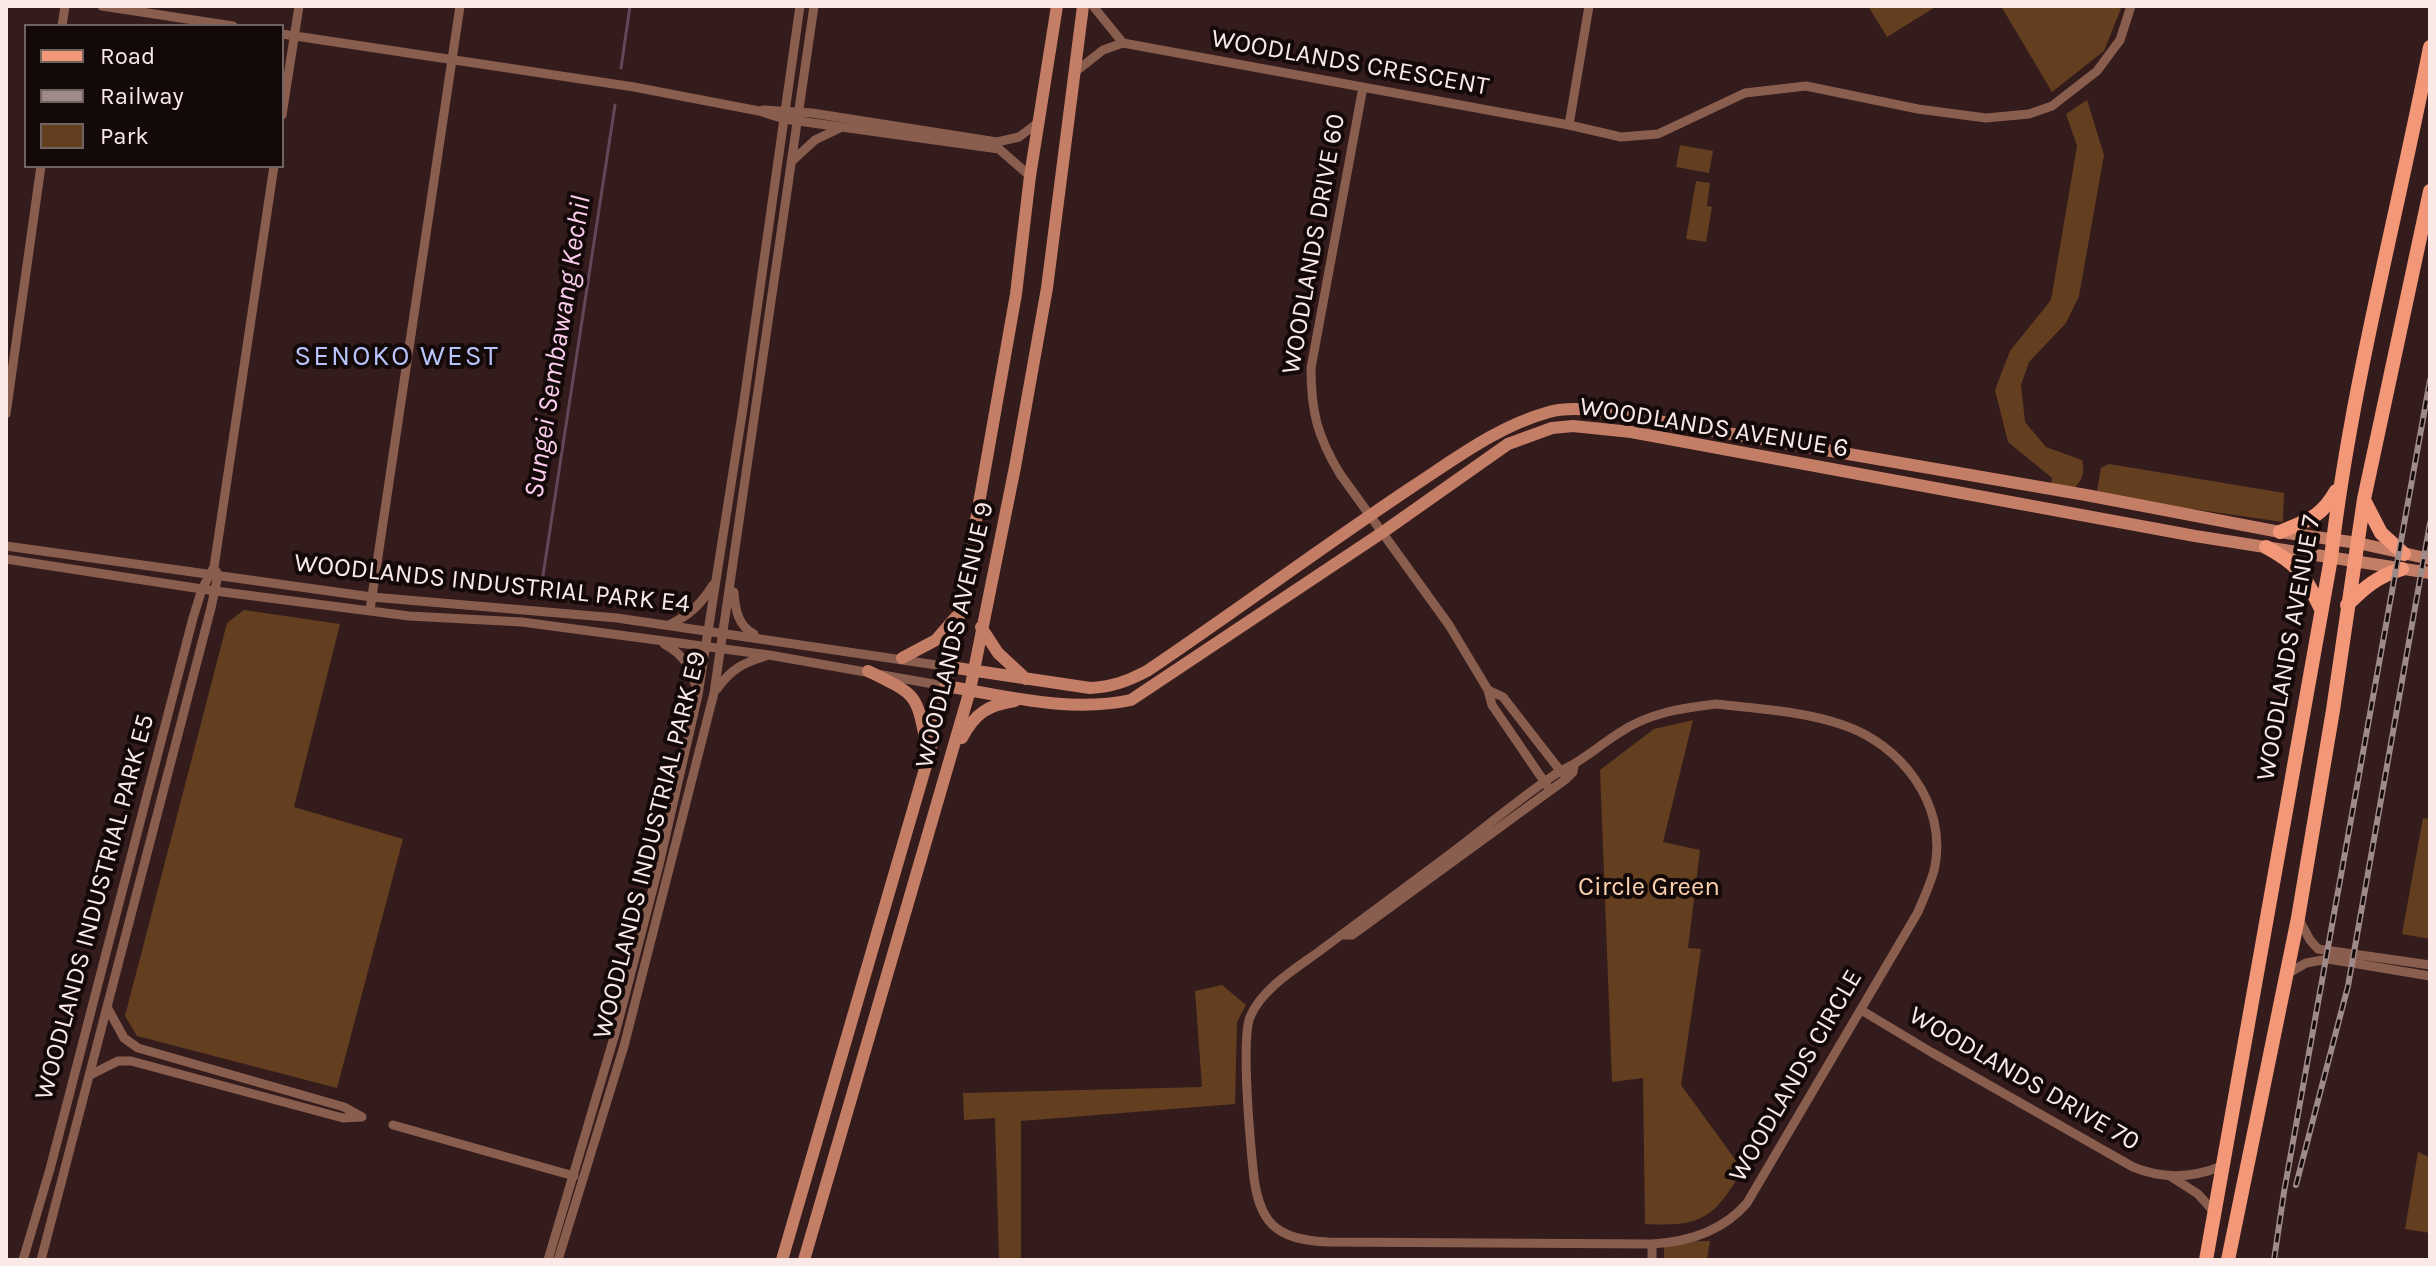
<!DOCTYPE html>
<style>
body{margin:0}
#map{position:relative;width:2436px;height:1266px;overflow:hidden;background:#341b1c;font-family:Karla,sans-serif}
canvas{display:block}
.frame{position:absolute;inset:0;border:8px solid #fbe9e8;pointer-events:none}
.legend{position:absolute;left:24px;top:24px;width:260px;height:144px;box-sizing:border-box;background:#140909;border:2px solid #706362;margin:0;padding:10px 14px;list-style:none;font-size:24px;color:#fbe9e8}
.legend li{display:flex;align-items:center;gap:16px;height:40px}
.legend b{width:40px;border:2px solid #706362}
</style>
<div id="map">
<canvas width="2436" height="1266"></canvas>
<div class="frame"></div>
<ul class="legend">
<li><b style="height:10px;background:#f29777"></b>Road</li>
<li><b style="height:10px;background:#9f8a8a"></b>Railway</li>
<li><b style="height:22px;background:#633f20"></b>Park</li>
</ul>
</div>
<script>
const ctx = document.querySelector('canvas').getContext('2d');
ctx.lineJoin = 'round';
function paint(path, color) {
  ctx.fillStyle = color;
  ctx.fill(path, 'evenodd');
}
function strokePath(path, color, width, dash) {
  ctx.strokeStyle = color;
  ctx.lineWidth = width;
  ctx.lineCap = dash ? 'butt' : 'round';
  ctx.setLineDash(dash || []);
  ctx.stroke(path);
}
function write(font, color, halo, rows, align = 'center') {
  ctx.font = font + ' Karla,sans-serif';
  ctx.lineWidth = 8;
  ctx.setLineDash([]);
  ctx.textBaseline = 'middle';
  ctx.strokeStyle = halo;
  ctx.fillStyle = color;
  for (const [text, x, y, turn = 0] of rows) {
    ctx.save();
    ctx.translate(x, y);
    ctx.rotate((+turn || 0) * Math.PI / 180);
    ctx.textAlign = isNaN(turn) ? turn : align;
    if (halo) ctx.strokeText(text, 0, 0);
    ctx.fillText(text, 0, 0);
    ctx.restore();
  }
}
const green = new Path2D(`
 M1868,6H1937L1887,37Z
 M2001,6H2122L2104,51L2052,92Z
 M2087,100L2104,155L2079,296L2066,323L2029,362L2021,385L2025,422L2046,447L2082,460C2086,471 2081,484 2072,490L2050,487L2052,478L2008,442L1995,390L2010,351L2051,300L2077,146L2066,114Z
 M1680,145L1713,151L1709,173L1676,167Z
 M1696,181L1710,183L1707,206L1712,207L1706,242L1686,239Z
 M2109,464L2284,493L2283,522L2102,496L2097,491L2101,468Z
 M244,610L340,624L294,807L403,839L337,1088L137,1036L125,1016L227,623Z
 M1693,720L1663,842L1700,850L1688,948L1701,949L1681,1085L1743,1170C1713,1218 1703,1227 1645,1224L1643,1078L1612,1082L1600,770L1654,729Z
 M2423,818L2430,819V939L2402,934Z
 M1222,985L1246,1005L1237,1022L1235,1104L1021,1121V1260H999L995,1118L964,1120L963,1093L1202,1087L1195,991Z
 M2418,1152L2429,1157L2430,1153V1233L2405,1229Z
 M1710,1241L1707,1260H1664V1242Z`);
const stream = new Path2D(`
 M621,68L630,6
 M540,595L615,105`);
const street = new Path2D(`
 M102,6L233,26
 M1093,6L1123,43
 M62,26L65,6
 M282,34L634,87L759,111L784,119L999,149L1030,176
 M1075,72L1103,50L1123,43L1569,125L1621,137L1658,134L1745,93L1806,86L1918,109L1986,118L2029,114L2052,106L2097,71L2120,40L2131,6
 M1363,87L1311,368C1311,411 1317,436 1340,474L1449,625L1488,690L1492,705L1550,790
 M763,110L812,113L997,142L1019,137L1039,122
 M282,115L299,6
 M1569,125L1589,6
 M791,162L815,140L840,128
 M6,414L41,166
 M6,546L372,597L617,618L950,667
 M6,559L215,591L409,616L522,622L769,655L945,686
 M734,592C735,609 738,626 754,634
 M370,610L460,6
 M669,625C690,615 701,604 713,585
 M664,644C685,655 692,669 697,692
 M717,689C731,669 743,663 766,656
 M1488,690L1503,697L1562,773
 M1716,704C1757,709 1804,711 1843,725C1900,744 1947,803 1935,866C1932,881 1924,897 1918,912L1747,1203C1723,1231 1688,1242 1652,1244L1329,1242C1275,1240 1258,1223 1253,1169C1250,1139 1241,1040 1250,1017C1262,988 1297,968 1321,950C1360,921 1399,892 1438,863C1479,833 1518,799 1560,771C1582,762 1598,746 1619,733C1648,713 1682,708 1716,704Z
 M2298,918L2310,940L2318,949L2430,965
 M1341,935H1352L1566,779L1573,772L1574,766
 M2287,974L2306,963L2328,959L2430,976
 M1861,1010L1931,1052L2133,1167C2162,1179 2193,1178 2222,1166
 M90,1075L118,1061H131L343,1118L362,1117L344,1107L138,1048L124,1038L107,1007
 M393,1125L574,1176
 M2170,1176L2198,1194L2214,1212
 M1652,1244V1260
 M23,1260L50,1169L193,618L202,589L214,567L274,166
 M41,1260L211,608L218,575L216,571
 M548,1260L615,1034L659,865L698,695L743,408L800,6
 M558,1260L624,1046L714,693L814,6`);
const secondary = new Path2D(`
 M981,627L998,653L1026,679
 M902,658L936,640L956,617
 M950,667L1090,688C1112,687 1128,681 1147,671C1236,611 1322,547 1412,487C1455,459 1498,426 1549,412C1575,405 1608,412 1634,417L2086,495L2280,532L2358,543L2430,559
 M868,671C919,696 916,693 927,748
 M945,686C1006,696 1070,713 1131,700L1383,532L1508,444L1552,428L1573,426L1631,432L2195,536L2430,573
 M962,738C975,713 988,705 1015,701
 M782,1260L929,755L950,667L1016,294L1030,176L1057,6
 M804,1260L970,690L1015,467L1047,288L1083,6`);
const primary = new Path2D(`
 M2364,500L2381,533L2404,554
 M2280,532C2306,521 2321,518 2336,491
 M2266,547C2301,566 2304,575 2321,609
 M2347,605C2365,587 2378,576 2402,569
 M2206,1260L2331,558C2351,385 2397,217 2430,47
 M2228,1260L2298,918L2333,710L2364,499L2430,191`);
const rail = new Path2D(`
 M2296,1185L2348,986L2430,523
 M2274,1260L2284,1192L2430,380`);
const streetNames = [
 ["WOODLANDS CRESCENT",1350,63,10],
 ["WOODLANDS DRIVE 60",1314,244,-80],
 ["WOODLANDS AVENUE 6",1714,428,9],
 ["WOODLANDS INDUSTRIAL PARK E4",492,584,6],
 ["WOODLANDS AVENUE 9",955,635,-77],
 ["WOODLANDS AVENUE 7",2289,648,-80],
 ["WOODLANDS INDUSTRIAL PARK E9",650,845,-76],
 ["WOODLANDS INDUSTRIAL PARK E5",95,907,-75],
 ["WOODLANDS CIRCLE",1796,1076,-60],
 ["WOODLANDS DRIVE 70",2024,1079,30]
];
const parkNames = [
 ["Circle Green",1649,888]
];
const waterNames = [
 ["Sungei Sembawang Kechil",558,347,-81]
];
const neighbourhoodNames = [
 ["SENOKO WEST",397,357]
];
paint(green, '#633f20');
strokePath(stream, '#644659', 3);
strokePath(street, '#8a5e4f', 9);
strokePath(secondary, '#c57e66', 12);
strokePath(primary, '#f29777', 14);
strokePath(rail, '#9f8a8a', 6);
strokePath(rail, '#140909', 3, [9]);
write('26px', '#fbe9e8', '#140909', streetNames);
write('26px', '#fbd0ae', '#140909', parkNames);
write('italic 28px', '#fccded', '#140909', waterNames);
ctx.letterSpacing = '2px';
write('28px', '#b9c3fc', '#140909', neighbourhoodNames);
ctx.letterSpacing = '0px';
</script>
